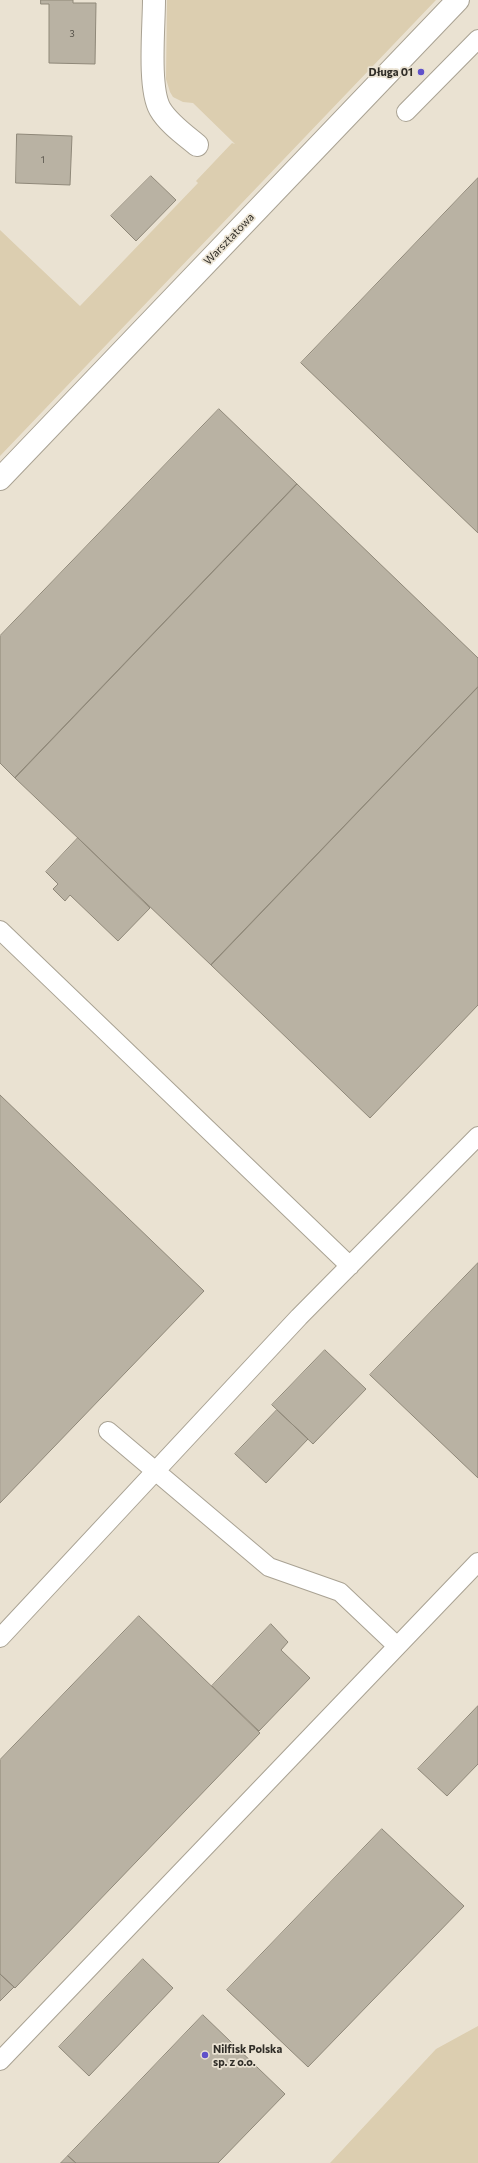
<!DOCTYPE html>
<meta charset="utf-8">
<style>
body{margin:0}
canvas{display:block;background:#eae2d2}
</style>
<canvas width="478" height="2163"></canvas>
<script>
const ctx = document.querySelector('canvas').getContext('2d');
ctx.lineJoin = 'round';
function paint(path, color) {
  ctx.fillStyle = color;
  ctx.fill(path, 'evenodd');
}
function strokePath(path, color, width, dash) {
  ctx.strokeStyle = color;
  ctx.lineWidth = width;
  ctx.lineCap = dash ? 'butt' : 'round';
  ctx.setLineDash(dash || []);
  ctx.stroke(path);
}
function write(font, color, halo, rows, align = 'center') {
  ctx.font = font + ' Commissioner,sans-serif';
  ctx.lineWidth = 3.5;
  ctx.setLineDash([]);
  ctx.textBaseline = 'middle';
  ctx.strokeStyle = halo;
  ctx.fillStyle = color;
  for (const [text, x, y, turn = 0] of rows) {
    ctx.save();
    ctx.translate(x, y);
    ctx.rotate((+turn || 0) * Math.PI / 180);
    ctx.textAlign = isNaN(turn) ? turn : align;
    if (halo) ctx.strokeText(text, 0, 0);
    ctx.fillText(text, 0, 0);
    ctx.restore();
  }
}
const green = new Path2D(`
 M167,0H436L0,456V230L80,306L198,183L196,181L232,143L235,144L193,103L183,102L173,97L170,92L166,79Z
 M478,2026V2163H330L436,2049Z`);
const building = new Path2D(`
 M41,0H73V3H96L95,64L49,63V4H41Z
 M17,134L72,136L70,185L16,183Z
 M151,176L176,200L136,241L111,216Z
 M478,178V533L301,363Z
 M219,409L297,484L15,778L0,763V636Z
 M297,484L478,658V687L211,965L15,778Z
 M478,687V1005L370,1118L211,965Z
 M78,838L150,908L118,941L70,895L65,901L53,889L58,884L46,872Z
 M0,1095L204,1291L0,1503Z
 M478,1263V1478L370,1375Z
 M325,1350L366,1389L313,1444L272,1405Z
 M277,1410L308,1439L266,1483L235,1454Z
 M139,1616L260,1733L15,1988L0,1974V1760Z
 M271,1624L288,1642L281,1650L310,1678L259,1731L212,1686Z
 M478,1706V1764L447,1796L418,1769Z
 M382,1829L464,1906L308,2067L227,1990Z
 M143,1959L173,1988L89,2076L59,2047Z
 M0,1974L14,1987L0,2001Z
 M203,2015L285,2094L218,2163H76L68,2156Z
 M68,2156L76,2163H61Z`);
const service = new Path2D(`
 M406,112L478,39
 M0,930L350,1266
 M108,1431L269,1567L340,1592L397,1646
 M0,1638L299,1317L478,1136
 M0,2061L478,1562`);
const minor = new Path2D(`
 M154,0C154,26 148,88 160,109C168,123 185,135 197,145`);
const tertiary = new Path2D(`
 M0,479L458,0`);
const markers = [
 [421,72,4,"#6051ca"],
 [205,2055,4,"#6051ca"]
];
const numberNames = [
 ["3",72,34],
 ["1",43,160]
];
const poiNames = [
 ["Długa 01",413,72],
 ["Nilfisk Polska",213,2049,"left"],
 ["sp. z o.o.",213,2062,"left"]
];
const streetNames = [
 ["Warsztatowa",229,239,-46]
];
paint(green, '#dcceb0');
paint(building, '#b9b2a3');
strokePath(building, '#8f8879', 1);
strokePath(service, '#a9a293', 20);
strokePath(minor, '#a9a293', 24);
strokePath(tertiary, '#a9a293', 24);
strokePath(service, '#fff', 18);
strokePath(minor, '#fff', 22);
strokePath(tertiary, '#fff', 22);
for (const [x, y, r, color] of markers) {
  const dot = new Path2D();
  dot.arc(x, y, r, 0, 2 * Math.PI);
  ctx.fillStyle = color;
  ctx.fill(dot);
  strokePath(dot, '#eae2d2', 1.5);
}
write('9px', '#534f47', null, numberNames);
write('bold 11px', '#312e28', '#eae2d2', poiNames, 'right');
write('11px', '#312e28', '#eae2d2', streetNames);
</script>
